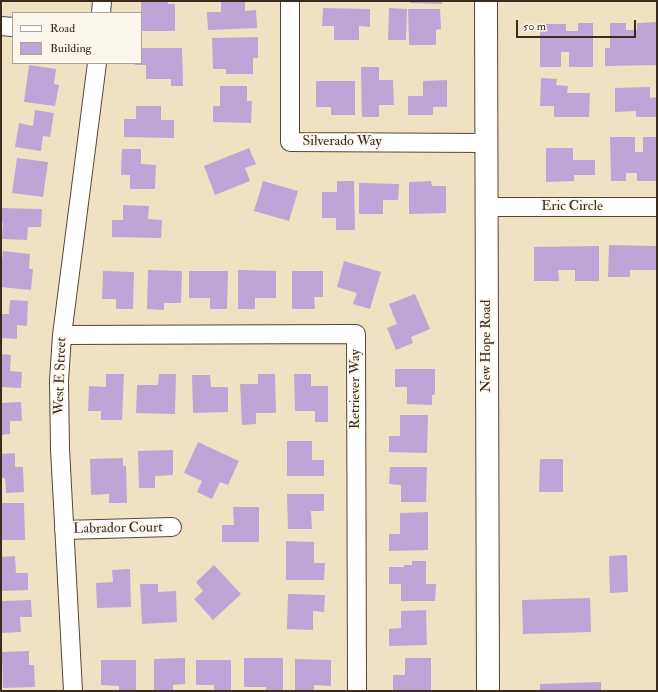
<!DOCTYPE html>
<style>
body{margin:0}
#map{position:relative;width:658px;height:692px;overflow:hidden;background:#efe2c2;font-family:"IM FELL Double Pica",serif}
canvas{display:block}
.frame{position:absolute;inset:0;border:2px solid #3b2a1e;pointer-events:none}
.legend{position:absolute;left:12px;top:12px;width:130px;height:52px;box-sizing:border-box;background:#fbf7ec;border:1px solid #aea59a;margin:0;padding:5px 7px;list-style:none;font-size:12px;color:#3b2a1e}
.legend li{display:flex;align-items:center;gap:8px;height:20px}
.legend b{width:20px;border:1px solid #aea59a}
.scale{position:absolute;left:516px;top:20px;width:120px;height:18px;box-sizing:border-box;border:2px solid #3b2a1e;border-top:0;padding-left:5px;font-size:12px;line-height:14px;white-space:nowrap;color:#3b2a1e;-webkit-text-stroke:3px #fbf7ec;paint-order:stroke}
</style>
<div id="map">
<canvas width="658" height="692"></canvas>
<div class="frame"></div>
<ul class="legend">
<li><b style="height:5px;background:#fff"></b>Road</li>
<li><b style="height:11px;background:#bea5d7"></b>Building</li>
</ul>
<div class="scale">50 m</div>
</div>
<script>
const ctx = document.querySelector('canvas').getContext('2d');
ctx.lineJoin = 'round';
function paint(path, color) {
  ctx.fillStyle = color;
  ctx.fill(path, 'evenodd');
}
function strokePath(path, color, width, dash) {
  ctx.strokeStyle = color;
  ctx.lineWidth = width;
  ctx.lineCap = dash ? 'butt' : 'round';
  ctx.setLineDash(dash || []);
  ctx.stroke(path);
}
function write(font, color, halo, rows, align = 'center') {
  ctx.font = font + ' "IM FELL Double Pica",serif';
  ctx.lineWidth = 3.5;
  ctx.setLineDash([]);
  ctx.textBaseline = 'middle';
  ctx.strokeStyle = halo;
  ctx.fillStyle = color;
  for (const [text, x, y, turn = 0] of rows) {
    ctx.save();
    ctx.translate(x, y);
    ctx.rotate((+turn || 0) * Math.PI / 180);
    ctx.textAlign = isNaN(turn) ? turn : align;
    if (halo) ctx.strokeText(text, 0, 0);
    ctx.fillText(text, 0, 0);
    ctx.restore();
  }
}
const building = new Path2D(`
 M141,1H168V4H175V31H141V13H137V12H141Z
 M221,1H245V11L256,10L257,28L208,30L207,12H221Z
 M410,1H442V4L410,3Z
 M323,8L370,9V27L359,26V40H334V26H322Z
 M389,8L407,9L406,40H388Z
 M408,9H440L441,29L436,30V45H409Z
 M657,22V65L605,66V48H610V23H626V30H637V23Z
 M578,23H593V67H569V52H561V67H540V24H566V31H578Z
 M258,37V58H253V74H226V69H213L212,38Z
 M141,48H182L183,86H171V79H146V65H135L134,63H141Z
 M29,65L56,69L54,84L59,85L55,106L24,102Z
 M361,67H379V80H393L394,105H379V117H362Z
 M541,78L557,79L556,85L568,86L567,93H590L589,117H554V106H540Z
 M447,80V107H433V115H408V96H423V81Z
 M316,81H355V115H331V107H316Z
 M220,86H247V101H252L251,123L213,122V106H220Z
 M650,87V98L657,97V117H636V111L615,112V88Z
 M136,106H161V120H174V138L124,137V119H136Z
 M35,110L54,113L50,137L43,136L41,151L15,147L19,123L33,126Z
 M610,137H635V152H643V137H657V181H637V173H626V181H611Z
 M249,148L256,164L245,168L250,181L215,195L204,166Z
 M546,148H573V160H595V175H574V181L546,182Z
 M122,149H141V164L156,165L155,189H130V175H121Z
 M17,158L48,162L43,197L12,193Z
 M263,181L298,191L289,221L254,211Z
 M337,181H354L355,230H336V218H322V192H337Z
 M431,181L432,186H446V213L409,214V182Z
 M359,183L399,184L398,200H383V214H359Z
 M123,205L149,206L148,219L162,220L161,238L112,237V220H123Z
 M1,208L42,209L41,227H28L27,240L2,239L3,223H1Z
 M609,245L657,246V270H630V277H608Z
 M599,246V281H575V270H558L559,281H534V247Z
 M3,251L30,254L29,269H33L31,290L1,287V270Z
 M344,261L381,272L370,309L353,304L357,293L337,287Z
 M148,270L182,271L181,303H164V310L147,309Z
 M238,270L276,271V298H255V309H238Z
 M103,271L134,272L133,309H116V299H102Z
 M189,271H228L227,309H210V298H189Z
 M292,271H323V297H314L315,309H292Z
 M415,294L430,329L411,337L413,343L396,350L387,328L397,324L389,304Z
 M10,300L28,301L27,326L17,325V339L1,338V314H9Z
 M1,354L11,355L10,371L22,372L21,388L1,387Z
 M395,369H435V392L434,395H432V405L407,404V387H395Z
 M106,374H124L122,420H101V411H88L89,386L106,387Z
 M159,374H176L175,414L136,413L137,385H158Z
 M258,374H275L276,413H256V424L242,425L240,384H258Z
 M294,374H311V386H328V422H315V411H295Z
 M192,375H210L211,387H228V412L193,413Z
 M21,402L22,421H10V434L1,435V403Z
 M400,415H428L427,453L389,452V436H400Z
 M287,441H312V460H324V476H287Z
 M198,442L239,461L228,485L220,482L212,499L197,492L202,481L184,473Z
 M173,450V475L155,476V488H139L138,451Z
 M15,453V467H23L24,492L6,493L5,478H1V454Z
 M123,458V466H126L127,503H109V494L91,495L90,459Z
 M540,459H563V492H539Z
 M390,467H427L426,502H401V485L389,484Z
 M287,494H324V511H311L312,529H288Z
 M1,503H24L25,540H1Z
 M233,507H259V542H222V525H234Z
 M428,512V550L389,551V534H400V513Z
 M286,541L314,542V563H325L324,580H286Z
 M627,555L628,592L610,593L609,556Z
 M15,556L16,573H28V590L1,591V557Z
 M412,561H426V584H436L435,601H401V584H389V567H404V565H412Z
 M214,565L241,594L213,620L194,599L203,591L196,582Z
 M130,569L131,607L97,608L96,583L113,582L112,570Z
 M140,584H158V592L176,591L177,622L142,624Z
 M288,594L325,595L324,612L313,611V630L287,629Z
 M590,598L591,632L523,634L522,600Z
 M31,600L32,617H20L21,632L1,633V601Z
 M426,610L427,645L389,646V629L401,628V611Z
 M29,651V665H34L35,687L3,688L2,652Z
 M185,658V684L173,685V691H154V659Z
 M244,658H283V691H266V687H244Z
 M405,658H431V691H393V675H405Z
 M295,659L331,660V686L314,685V691H295Z
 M101,660H136V691H119V686L101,685Z
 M196,660H231V691H214V685H196Z
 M601,682V691H540V684Z`);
const street = new Path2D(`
 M290,1V142L486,143
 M101,13L102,1
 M1,26L13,27
 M486,207H657
 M62,335L356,334L357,691
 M64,530L172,527
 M73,691L60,449L59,381L62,335L97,63`);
const secondary = new Path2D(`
 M486,1L488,691`);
const streetNames = [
 ["Silverado Way",342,142],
 ["Eric Circle",572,207],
 ["New Hope Road",487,346,-90],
 ["West E Street",61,376,-88],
 ["Retriever Way",356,389,-90],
 ["Labrador Court",118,529,-1]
];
paint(building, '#bea5d7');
strokePath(street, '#564637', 20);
strokePath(secondary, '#564637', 24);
strokePath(street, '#fff', 18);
strokePath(secondary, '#fff', 22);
write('14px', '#3b2a1e', '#fbf7ec', streetNames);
</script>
